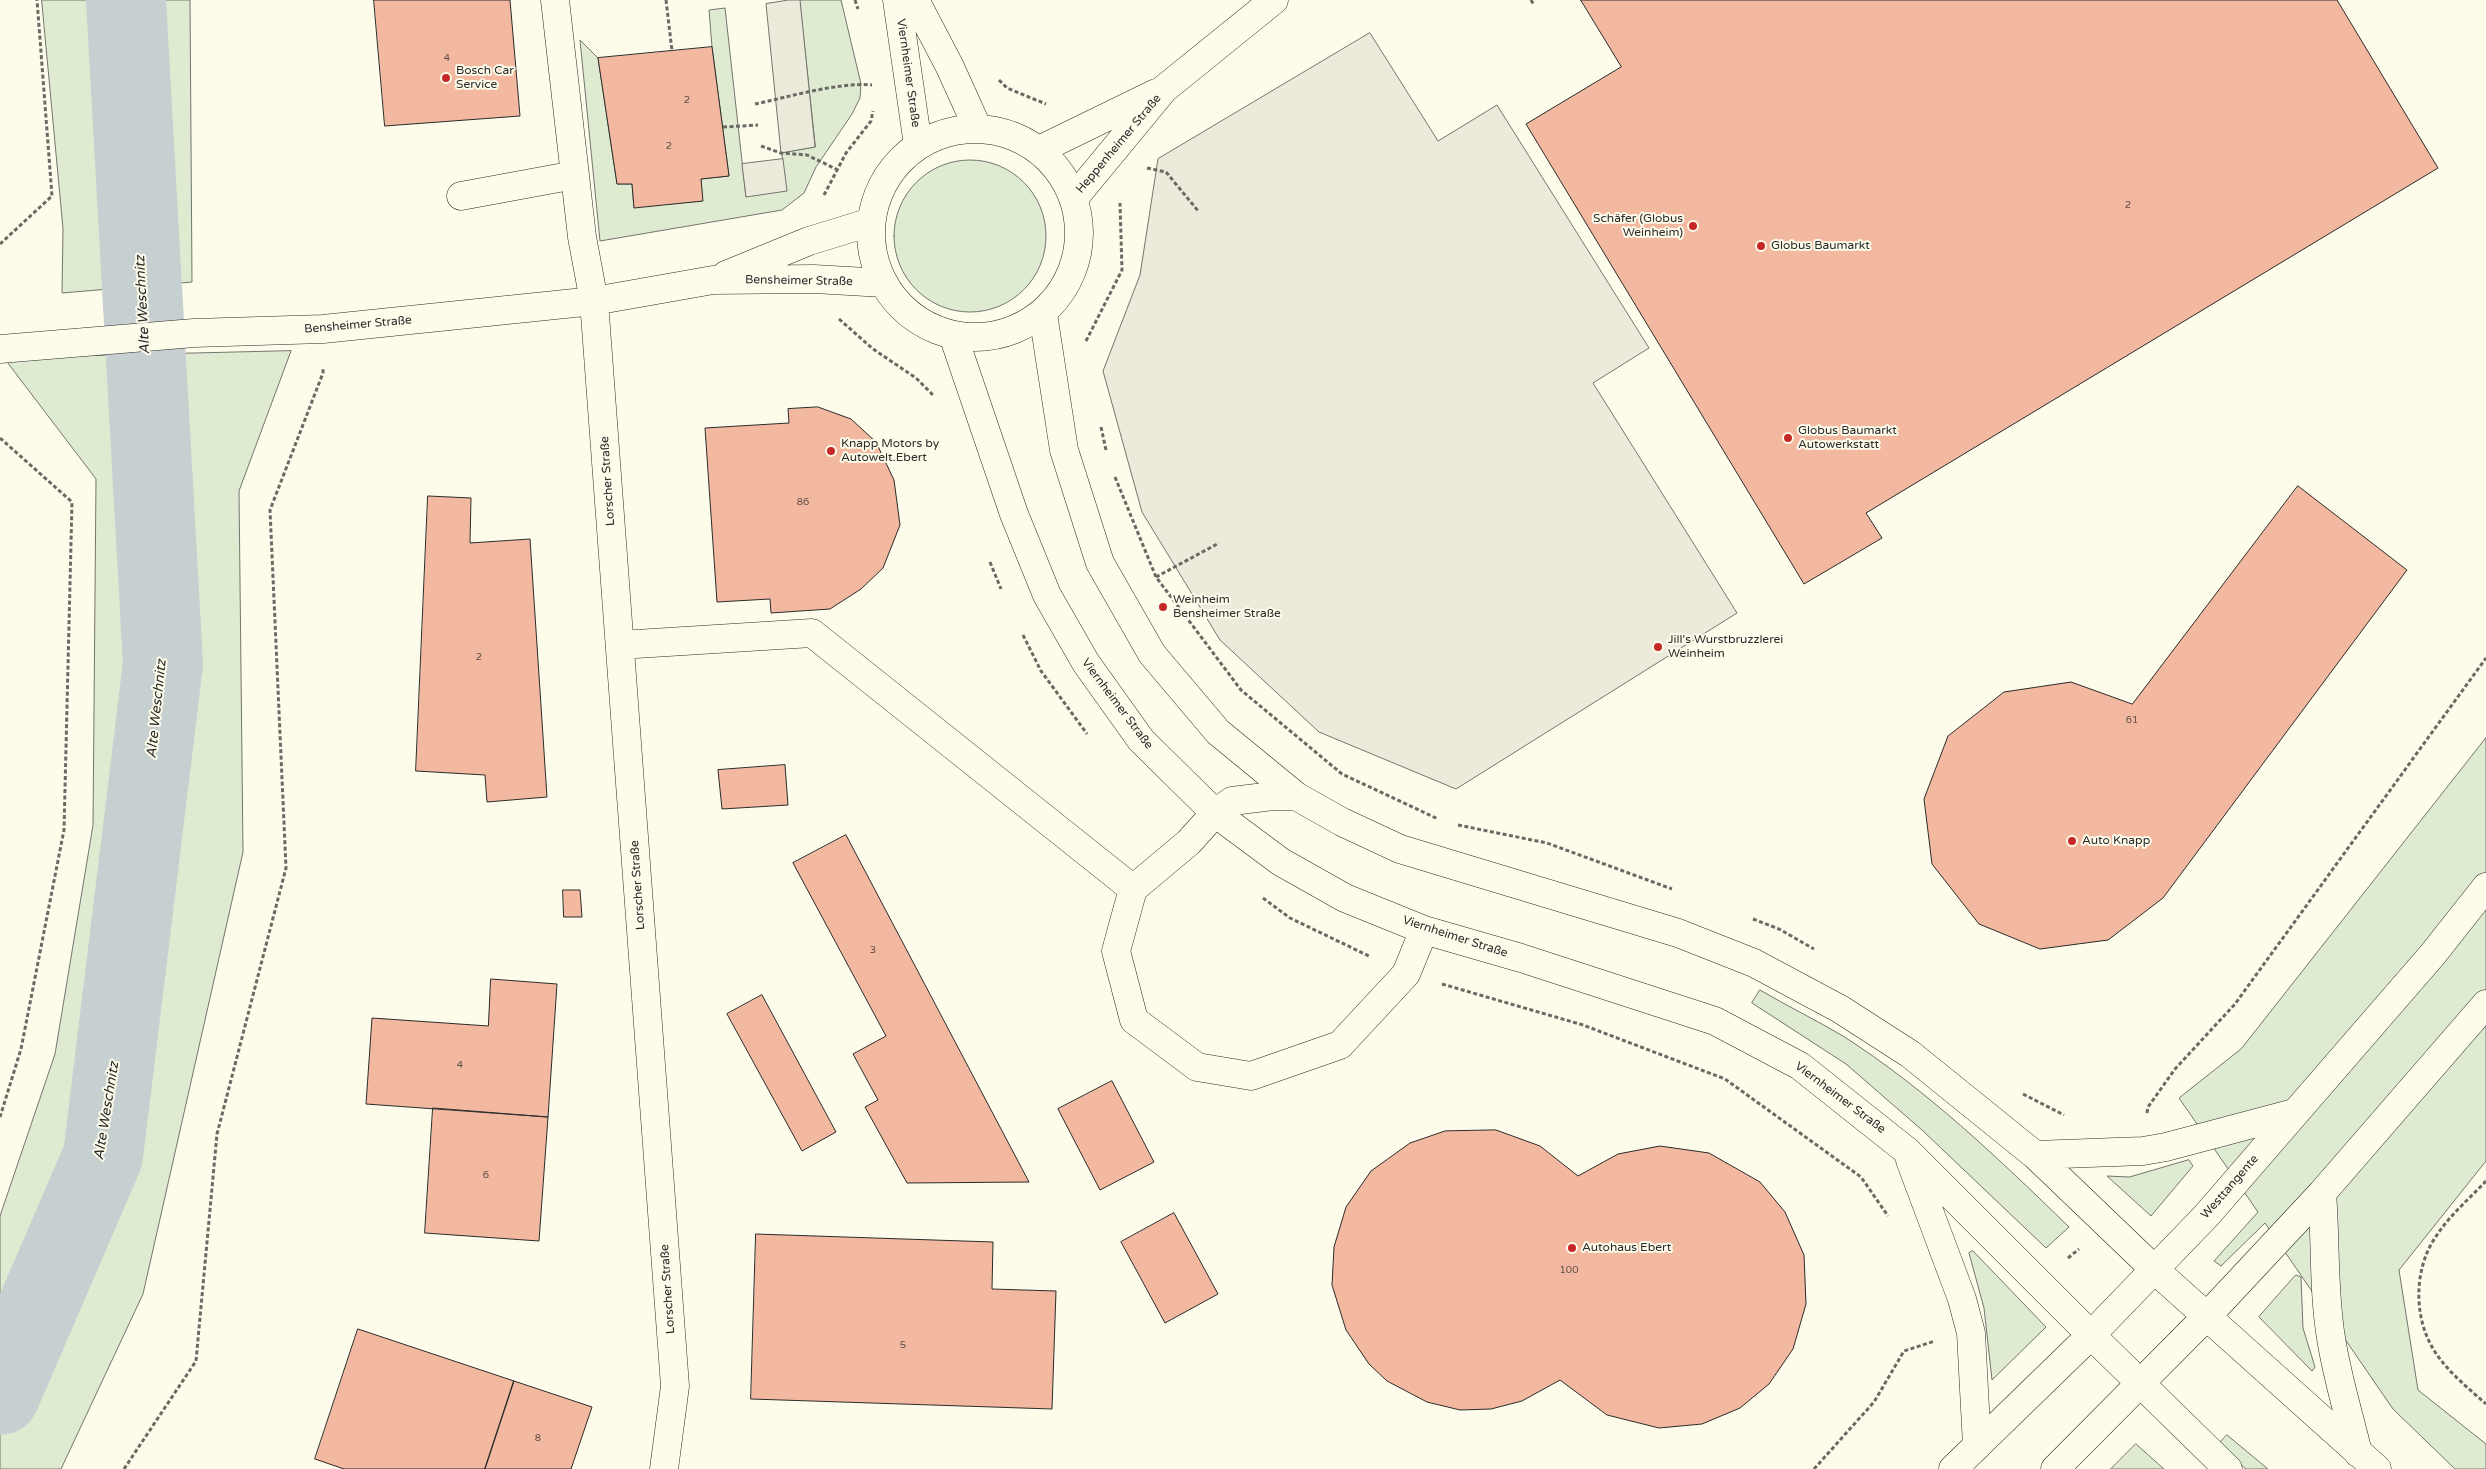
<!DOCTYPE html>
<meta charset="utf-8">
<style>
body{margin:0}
canvas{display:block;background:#fdfbea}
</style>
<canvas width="2486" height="1469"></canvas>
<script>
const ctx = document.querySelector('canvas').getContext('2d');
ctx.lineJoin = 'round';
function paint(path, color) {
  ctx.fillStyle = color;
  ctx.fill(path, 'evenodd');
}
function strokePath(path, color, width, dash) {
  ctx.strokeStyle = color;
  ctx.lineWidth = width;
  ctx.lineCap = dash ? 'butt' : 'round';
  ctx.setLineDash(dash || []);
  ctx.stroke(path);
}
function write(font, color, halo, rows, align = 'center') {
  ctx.font = font + ' "Varela Round",sans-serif';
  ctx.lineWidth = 4;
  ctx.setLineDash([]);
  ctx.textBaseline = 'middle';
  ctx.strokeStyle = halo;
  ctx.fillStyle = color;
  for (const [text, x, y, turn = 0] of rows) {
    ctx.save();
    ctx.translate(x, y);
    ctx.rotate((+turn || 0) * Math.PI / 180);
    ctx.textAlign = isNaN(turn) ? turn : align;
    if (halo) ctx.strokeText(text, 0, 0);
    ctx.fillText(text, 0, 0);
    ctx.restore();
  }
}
const green = new Path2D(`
 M42,0H190L192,282L62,293L63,229Z
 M800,0H841L861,84L860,98L852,114L816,167L804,193L782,210L600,241L580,40L598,58L617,184H632L634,207L702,201L701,179L729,176L712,47L709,10L725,8L746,197L783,159L781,153L815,147Z
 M894 236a76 76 0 1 1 152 0a76 76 0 1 1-152 0Z
 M291,351L239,491L243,852L143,1294L61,1469H0V1216L55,1054L93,825L96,479L4,358Z
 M2486,738V1161L2399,1270L2418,1390L2486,1444V1469H2455L2393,1409L2265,1223L2221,1266L2214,1261L2258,1212L2179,1098L2241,1049Z
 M1760,990C1787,1006 1816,1020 1843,1036C1926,1089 1998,1158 2069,1227L2046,1248L1922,1130L1846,1064L1752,1003Z
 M2189,1160L2193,1166L2151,1216L2107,1176L2129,1177Z
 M1973,1251L2046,1327L1992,1380L1984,1308L1969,1253Z
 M2296,1275L2301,1277L2303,1328L2315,1367L2312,1371L2259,1317Z
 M2227,1435L2268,1469H2246L2218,1445Z
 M2136,1444L2164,1469H2111Z`);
const parking = new Path2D(`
 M789,0H800L815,147L781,153L766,4Z
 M1370,33L1438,141L1497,105L1649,348L1593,383L1737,613L1456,789L1319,732L1220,640L1142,512L1103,371L1140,275L1158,159Z
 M783,159L787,191L746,197L742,164Z`);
const river = new Path2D(`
 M0,1395L103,1156L163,664L126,0`);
const building = new Path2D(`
 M374,0H510L520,116L385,126Z
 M1581,0H2337L2438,168L1866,513L1882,538L1804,584L1526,124L1621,67Z
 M712,47L729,176L701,179L703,201L634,208L632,184H617L598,58Z
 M818,407L851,419L876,442L894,480L900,525L883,568L861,589L830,609L771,613L770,599L717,602L705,428L789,423L788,409Z
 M2298,486L2407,570L2163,898L2108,940L2040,949L1979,924L1932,864L1924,799L1948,736L2004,692L2071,682L2132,704Z
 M428,496L471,498L470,543L530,539L547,797L487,802L485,775L416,771Z
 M785,765L788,805L722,809L718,770Z
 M846,835L1029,1182L907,1183L865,1107L878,1100L853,1054L886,1036L793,863Z
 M563,890H580L582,917H564Z
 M491,979L557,984L548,1117L366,1104L372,1018L488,1026Z
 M762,995L836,1132L802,1151L727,1014Z
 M1112,1081L1154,1162L1100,1190L1058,1109Z
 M433,1108L548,1117L539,1241L425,1233Z
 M1496,1130L1540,1146L1578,1176L1618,1154L1660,1146L1709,1153L1760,1182L1785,1212L1804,1255L1806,1304L1793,1349L1769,1384L1740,1408L1702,1424L1659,1428L1607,1415L1560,1380L1522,1401L1491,1409L1460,1410L1427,1402L1387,1381L1369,1364L1346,1330L1332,1285L1334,1247L1346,1207L1371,1171L1410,1143L1445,1131Z
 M1174,1213L1218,1294L1165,1323L1121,1242Z
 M756,1234L993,1242L992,1289L1056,1291L1052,1409L751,1399Z
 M358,1329L514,1381L485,1469H344L315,1459Z
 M514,1381L592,1407L571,1469H485Z`);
const path = new Path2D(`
 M666,0L672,51
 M855,0L858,9
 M1531,0L1534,5
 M999,80L1007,88L1046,104
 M755,104C789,97 838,82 872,85
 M723,127L758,125
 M761,146L781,153L807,155L838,170
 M1147,168L1166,172L1199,212
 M824,195L846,153L871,121L873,111
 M0,244L52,196L37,0
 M839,319L873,349L916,378L933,395
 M1086,341L1122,270L1120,203
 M1101,427L1106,450
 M0,438L72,502L64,830L21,1049L0,1117
 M1115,477L1156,577L1241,690L1342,774L1438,819
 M990,562L1001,589
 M1156,577L1219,543
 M1023,635L1041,671L1087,734
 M1458,825L1547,843L1672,889
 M1263,898L1290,918L1371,957
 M1753,919L1779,929L1814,949
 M1442,984L1583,1025L1725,1079L1861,1177L1888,1216
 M2023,1094L2064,1115
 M2147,1113L2148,1107L2175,1069L2235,1004L2486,658
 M2486,1181C2470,1198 2450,1215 2437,1235C2415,1265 2413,1312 2431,1345C2443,1368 2467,1387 2486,1404
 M2068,1258L2079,1249
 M124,1469L196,1361L217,1134L286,868L270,510L323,373V367
 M1814,1469L1874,1402L1904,1351L1935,1341`);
const minor = new Path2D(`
 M555,0L582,237L594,301L675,1386L664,1469
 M897,0L918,145
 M915,0L950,67L978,129
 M871 233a104 104 0 1 1 208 0a104 104 0 1 1-208 0Z
 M1039,150L1156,93
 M461,196L575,175
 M1074,198L1164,89L1274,0
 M726,275L809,241L871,222
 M1043,314L1064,450L1100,563L1152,654L1218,732L1296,796L1342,822L1400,849L1678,933L1754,963L1840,1009L1910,1054L2035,1155L2155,1270
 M953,335L1014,514L1047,595L1086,663L1141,740L1215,813L1281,862L1345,898L1424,930L1521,958L1715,1021L1800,1066L1907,1151L2091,1335
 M0,349L194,333L323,329L594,301L713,280L814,279L884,283
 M620,645L812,633L1133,889
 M1296,796H1273L1232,801L1215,813L1189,842L1133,889L1116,951L1134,1020L1197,1067L1251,1076L1340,1045L1406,974L1424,930
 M2035,1155L2143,1151L2166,1147L2294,1113
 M1910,1160L1962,1299L1971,1333L1977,1446`);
const major = new Path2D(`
 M2322,1193C2326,1242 2323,1290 2331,1338C2337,1377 2349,1415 2358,1453
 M2155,1270L2377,1469
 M2091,1335L2228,1469
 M1953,1469L2091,1335L2206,1216L2433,954L2486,887
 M2055,1469L2208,1315L2322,1193L2486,1004`);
const markers = [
 [446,78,5,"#c62828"],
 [1693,226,5,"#c62828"],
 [1761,246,5,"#c62828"],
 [1788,438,5,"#c62828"],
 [831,451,5,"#c62828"],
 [1163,607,5,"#c62828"],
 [1658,647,5,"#c62828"],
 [2072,841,5,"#c62828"],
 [1572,1248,5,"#c62828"]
];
const numberNames = [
 ["4",447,58],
 ["2",687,100],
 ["2",669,146],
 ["2",2128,205],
 ["86",803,502],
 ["2",479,657],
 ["61",2132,720],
 ["3",873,950],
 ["4",460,1065],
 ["6",486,1175],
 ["100",1569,1270],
 ["5",903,1345],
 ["8",538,1438]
];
const poiNames = [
 ["Bosch Car",456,71],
 ["Service",456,85],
 ["Schäfer (Globus",1683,219,"right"],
 ["Weinheim)",1683,233,"right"],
 ["Globus Baumarkt",1771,246],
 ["Globus Baumarkt",1798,431],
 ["Autowerkstatt",1798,445],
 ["Knapp Motors by",841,444],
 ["Autowelt.Ebert",841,458],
 ["Weinheim",1173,600],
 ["Bensheimer Straße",1173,614],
 ["Jill's Wurstbruzzlerei",1668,640],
 ["Weinheim",1668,654],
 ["Auto Knapp",2082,841],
 ["Autohaus Ebert",1582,1248]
];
const streetNames = [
 ["Viernheimer Straße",908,73,82],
 ["Heppenheimer Straße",1119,144,-50],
 ["Bensheimer Straße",799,281,1],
 ["Bensheimer Straße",358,325,-5],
 ["Lorscher Straße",608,481,-94],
 ["Viernheimer Straße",1117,704,53],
 ["Lorscher Straße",638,885,-94],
 ["Viernheimer Straße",1455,937,18],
 ["Viernheimer Straße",1840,1098,37],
 ["Westtangente",2230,1187,-49],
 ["Lorscher Straße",668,1289,-94]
];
const waterNames = [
 ["Alte Weschnitz",143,305,-93],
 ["Alte Weschnitz",157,709,-84],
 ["Alte Weschnitz",107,1111,-81]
];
paint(green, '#deebd1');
strokePath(green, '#74746e', 1);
paint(parking, '#eceadb');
strokePath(parking, '#74746e', 1);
strokePath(river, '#c7d0d0', 80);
paint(building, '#f2b8a0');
strokePath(building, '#2b2b2b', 1);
strokePath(minor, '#2b2b2b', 29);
strokePath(major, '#2b2b2b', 29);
strokePath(path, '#6a6964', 3, [4, 2.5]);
strokePath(minor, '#fdfbea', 28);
strokePath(major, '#fdfbea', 28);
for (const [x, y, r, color] of markers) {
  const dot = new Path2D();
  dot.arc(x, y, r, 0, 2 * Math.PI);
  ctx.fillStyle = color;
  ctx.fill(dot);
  strokePath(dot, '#fdfbea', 2);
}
write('10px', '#5d4e48', null, numberNames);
write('12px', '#2b2b2b', '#fdfbea', poiNames, 'left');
write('12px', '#2b2b2b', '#fdfbea', streetNames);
write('italic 14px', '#2b2b2b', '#fdfbea', waterNames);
</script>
